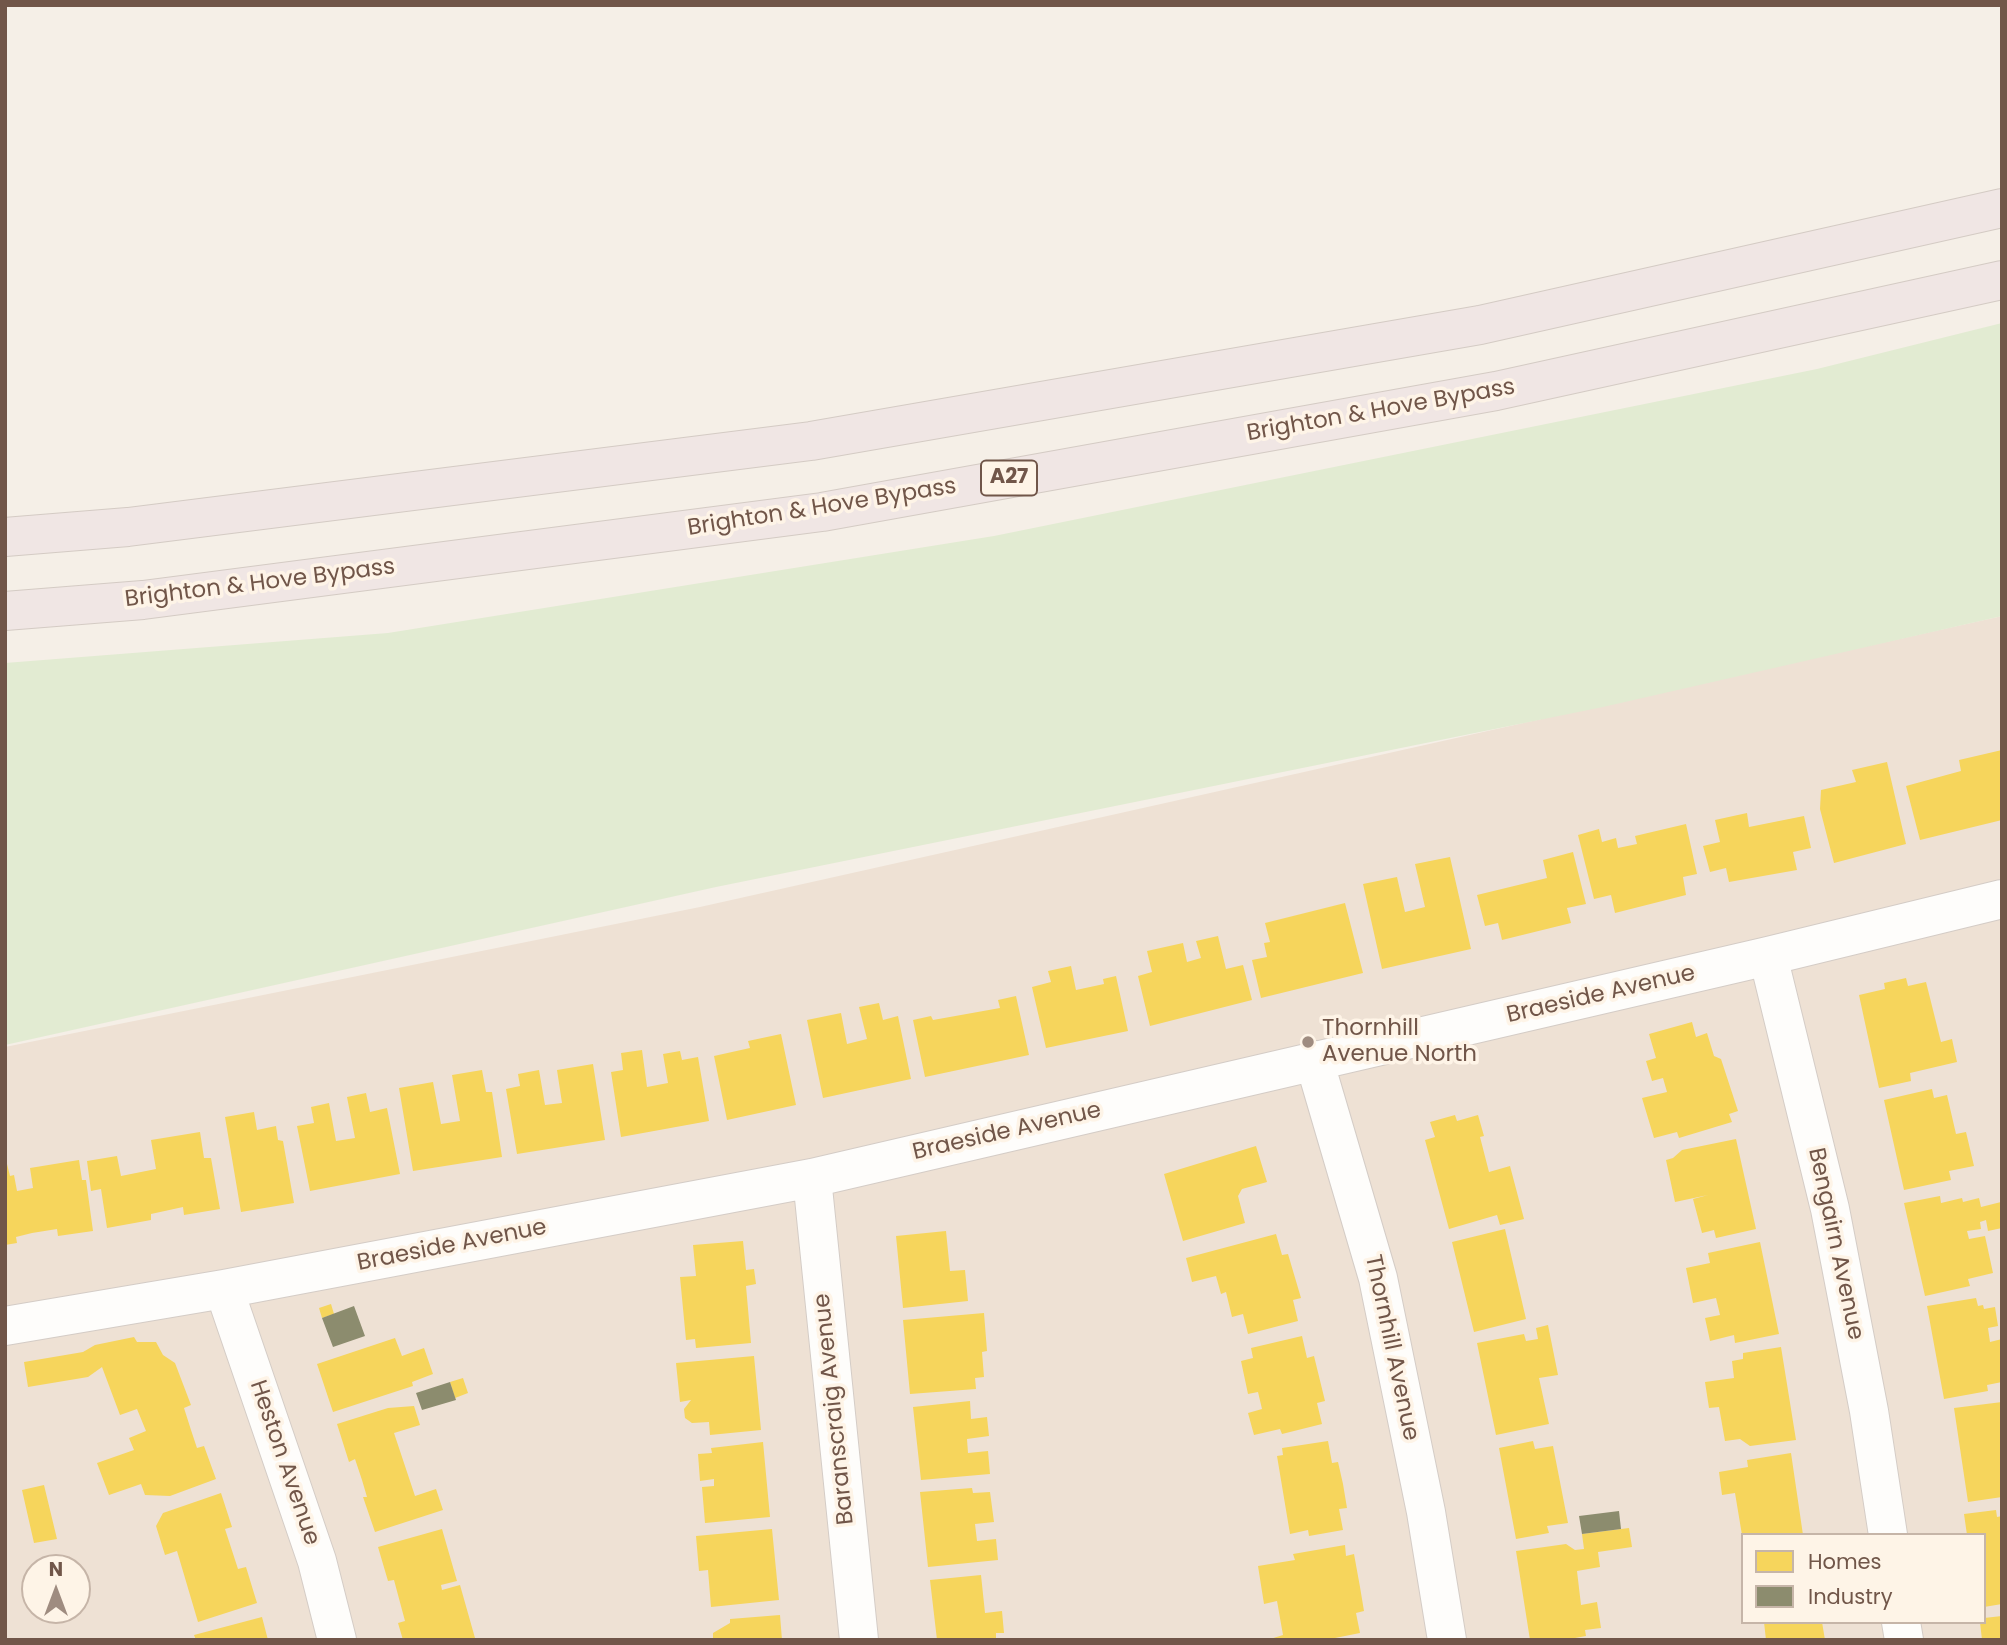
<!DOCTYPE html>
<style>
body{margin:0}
#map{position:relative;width:2007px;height:1645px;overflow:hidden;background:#f5efe7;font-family:Poppins,sans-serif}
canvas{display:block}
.frame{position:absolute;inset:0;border:7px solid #715649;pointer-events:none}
.legend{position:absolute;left:1741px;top:1533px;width:245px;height:91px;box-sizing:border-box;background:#fef4e7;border:2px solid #c6b5a8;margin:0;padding:9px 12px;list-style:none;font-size:21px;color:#715649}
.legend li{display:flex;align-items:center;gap:14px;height:35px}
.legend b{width:35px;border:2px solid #c6b5a8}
.north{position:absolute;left:21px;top:1554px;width:70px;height:70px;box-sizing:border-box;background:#fef4e7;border:2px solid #c6b5a8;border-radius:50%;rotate:0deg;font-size:19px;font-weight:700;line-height:28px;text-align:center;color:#715649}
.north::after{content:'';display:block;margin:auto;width:24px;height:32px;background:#9f8c80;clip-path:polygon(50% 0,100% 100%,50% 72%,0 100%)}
</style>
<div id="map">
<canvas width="2007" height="1645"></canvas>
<div class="frame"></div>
<ul class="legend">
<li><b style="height:19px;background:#f6d55c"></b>Homes</li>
<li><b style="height:19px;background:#8c8c6e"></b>Industry</li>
</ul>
<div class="north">N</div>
</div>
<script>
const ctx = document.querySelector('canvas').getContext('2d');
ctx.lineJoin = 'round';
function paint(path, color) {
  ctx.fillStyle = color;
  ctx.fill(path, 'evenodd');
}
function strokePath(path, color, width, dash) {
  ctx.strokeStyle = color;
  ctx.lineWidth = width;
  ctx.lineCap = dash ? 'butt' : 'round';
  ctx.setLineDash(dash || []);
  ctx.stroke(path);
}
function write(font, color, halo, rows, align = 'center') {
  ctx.font = font + ' Poppins,sans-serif';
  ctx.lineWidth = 7;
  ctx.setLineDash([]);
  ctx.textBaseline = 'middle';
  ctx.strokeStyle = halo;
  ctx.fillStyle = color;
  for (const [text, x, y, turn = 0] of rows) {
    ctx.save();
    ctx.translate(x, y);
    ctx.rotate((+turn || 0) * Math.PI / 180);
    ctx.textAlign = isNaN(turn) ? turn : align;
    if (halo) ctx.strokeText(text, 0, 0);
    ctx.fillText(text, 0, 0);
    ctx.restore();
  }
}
const residential = new Path2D(`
 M2002,616V1640H5V1047L700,907ZM1743,1535H1984V1622H1743ZM35,1568H77V1610H35Z`);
const green = new Path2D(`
 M2002,323V616L1603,707L716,887L5,1045V663L388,633L994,536L1817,369Z`);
const homes = new Path2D(`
 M2002,750V820L1920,840L1906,786L1961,771L1959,760Z
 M1887,762L1906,844L1834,863L1820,809L1821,790L1856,782L1852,770Z
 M1747,813L1749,827L1804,816L1811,848L1793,852L1797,870L1729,882L1726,868L1710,872L1703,846L1720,842L1715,820Z
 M1686,824L1697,874L1683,877L1686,895L1615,913L1611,895L1594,899L1578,835L1599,829L1602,842L1616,838L1618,848L1637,844L1635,836Z
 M1573,852L1586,904L1567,908L1571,923L1502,940L1498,923L1485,926L1477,895L1547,878L1543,860Z
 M1450,857L1471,949L1382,969L1363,884L1397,877L1405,912L1425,907L1415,864Z
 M1345,903L1363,973L1261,998L1252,960L1267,957L1264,943L1270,942L1265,923Z
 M1218,936L1226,969L1243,965L1252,1000L1150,1026L1138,976L1152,972L1147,951L1183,943L1187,962L1201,958L1196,941Z
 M1071,966L1076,990L1104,984L1103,979L1116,976L1128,1031L1046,1048L1032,987L1051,982L1048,971Z
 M1906,978L1908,986L1926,982L1941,1042L1952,1039L1957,1062L1910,1073L1911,1081L1879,1088L1859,995L1885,989L1884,983Z
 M1016,996L1029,1055L925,1077L913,1020L931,1016L933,1020L1000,1008L998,1000Z
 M879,1003L883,1020L898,1016L911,1079L823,1098L807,1020L841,1013L847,1044L867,1039L859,1007Z
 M1692,1022L1696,1037L1707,1033L1714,1056L1721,1059L1738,1111L1729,1114L1732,1122L1679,1138L1677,1132L1654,1138L1642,1098L1667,1092L1663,1078L1652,1081L1646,1061L1656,1058L1649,1034Z
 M781,1034L796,1105L727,1120L714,1056L750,1048L748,1041Z
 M642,1050L647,1087L668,1083L663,1054L680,1051L682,1060L698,1057L709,1121L621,1137L611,1072L623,1070L621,1053Z
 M593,1064L605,1140L517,1154L506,1089L520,1086L518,1074L539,1070L545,1105L562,1103L557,1070Z
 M482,1070L486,1092H492L502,1157L413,1171L399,1088L433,1082L441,1124L460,1121L452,1075Z
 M1932,1089L1934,1098L1947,1095L1956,1134L1966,1132L1974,1166L1949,1171L1951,1180L1904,1190L1884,1100Z
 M366,1093L370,1112L387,1108L400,1174L310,1191L297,1126L314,1123L311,1107L329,1103L336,1141L355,1138L347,1097Z
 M254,1112L257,1130L276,1126L278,1140L283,1141L294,1203L241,1212L225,1117Z
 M1455,1115L1457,1121L1478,1115L1484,1136L1480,1137L1489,1172L1510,1166L1524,1219L1500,1225L1497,1215L1449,1229L1425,1140L1435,1137L1430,1122Z
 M200,1132L204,1158H211L220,1209L184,1215L183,1207L151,1214V1220L107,1228L101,1189L91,1191L87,1161L117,1156L121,1176L156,1169L151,1140Z
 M1736,1139L1756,1229L1716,1238L1714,1230L1702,1233L1693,1199L1708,1195L1675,1202L1666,1160L1673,1158L1682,1150Z
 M1256,1146L1267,1182L1242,1189L1238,1196L1245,1223L1183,1241L1164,1174Z
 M5,1156L10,1176L14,1175L17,1191L33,1188L30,1168L79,1160L82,1180H86L93,1231L58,1236L57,1229L32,1233L16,1237L17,1243L5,1245Z
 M1940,1196L1941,1203L1962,1198L1963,1202L1979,1198L1981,1207L2001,1202L2002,1228L1988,1231L1986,1220L1980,1222L1981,1229L1967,1231L1969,1239L1985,1236L1993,1273L1968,1279L1970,1286L1925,1296L1904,1203Z
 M1505,1229L1526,1319L1474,1332L1452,1242Z
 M946,1231L950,1271L965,1270L968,1301L903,1308L896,1236Z
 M1276,1234L1282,1255L1288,1254L1301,1298L1293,1300L1298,1321L1248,1334L1243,1314L1232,1317L1226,1292L1221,1294L1216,1276L1192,1282L1186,1258Z
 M743,1241L746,1270L754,1269L756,1284L746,1286L751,1343L696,1348L695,1339L686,1340L680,1277L696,1276L693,1245Z
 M1760,1242L1779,1334L1735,1343L1734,1335L1710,1341L1705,1318L1720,1315L1716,1298L1693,1303L1686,1268L1710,1263L1708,1253Z
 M1976,1298L1978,1306L1983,1305L1984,1309L1995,1307L1998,1326L1988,1328L1990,1342L2002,1339V1382L1987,1385L1988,1391L1944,1399L1927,1306Z
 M331,1304L334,1314L322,1318L319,1308Z
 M984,1313L987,1351L982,1352L984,1377L975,1378L976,1389L910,1394L903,1320Z
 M1548,1325L1558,1375L1539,1378L1549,1424L1496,1435L1477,1343L1524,1334L1526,1341L1538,1339L1536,1328Z
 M1302,1336L1307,1358L1314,1356L1325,1401L1317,1403L1322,1424L1282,1434L1280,1429L1254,1435L1248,1413L1262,1409L1258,1392L1248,1394L1241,1361L1253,1358L1251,1348Z
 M134,1337L137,1342H156L163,1355L175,1363L191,1405L184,1408L191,1430L197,1448L204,1446L216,1479L170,1496L145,1495L141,1484L109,1495L97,1463L134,1450L129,1438L146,1431L137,1409L120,1415L102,1367L88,1377L28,1387L24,1362L83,1352L95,1345Z
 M395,1338L402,1356L424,1348L433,1374L412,1382L413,1386L333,1412L317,1364Z
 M1781,1347L1796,1440L1750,1446L1740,1439L1725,1441L1719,1407L1709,1408L1705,1382L1734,1378L1732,1361L1743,1359V1353Z
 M754,1356L761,1430L710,1435L709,1422L692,1423L685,1418L684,1409L691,1400L680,1402L676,1363Z
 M463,1378L468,1393L455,1398L450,1382Z
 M970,1401L971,1419L987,1417L989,1436L967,1439L968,1453L988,1451L990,1474L921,1480L913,1407Z
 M2002,1402V1497L1968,1502L1954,1408Z
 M414,1406L420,1425L394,1433L415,1496L436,1489L443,1510L375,1532L363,1497H367L362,1480L355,1459L349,1462L337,1424L388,1408Z
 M1328,1441L1332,1463L1338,1462L1343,1484L1347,1508L1339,1509L1343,1530L1309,1536L1308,1530L1290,1534L1277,1456L1283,1455L1282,1448Z
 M1533,1441L1535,1449L1553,1446L1568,1523L1547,1526L1549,1533L1516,1539L1499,1448Z
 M763,1442L770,1517L705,1523L702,1487L714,1486V1479L700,1481L698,1454L712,1453L711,1448Z
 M1791,1453L1803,1535H1742L1735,1493L1722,1495L1719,1472L1748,1467L1747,1460Z
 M44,1485L57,1539L34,1543L22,1490Z
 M972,1488L973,1493L990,1492L994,1522L975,1524L977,1541L996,1539L998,1560L928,1567L920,1492Z
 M221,1493L232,1527L225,1529L238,1569L246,1567L257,1603L198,1622L177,1551L165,1555L156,1526L163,1513Z
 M1996,1510L1997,1517L2002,1516V1604L1984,1607V1535H1967L1964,1514Z
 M1629,1528L1632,1547L1598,1552L1600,1567L1577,1571L1581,1605L1597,1602L1601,1628L1585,1630L1586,1636L1564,1640H1530L1516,1551L1566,1544L1575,1550L1584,1549L1582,1534Z
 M442,1529L457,1581L441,1585L442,1590L460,1585L475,1638L403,1640L398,1623L405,1621L394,1580L388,1581L378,1547Z
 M772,1529L779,1600L711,1607L708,1570L699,1571L696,1536Z
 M1345,1545L1346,1556L1354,1554L1360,1587L1364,1611L1356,1613L1360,1633L1325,1640H1267L1283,1635L1277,1601L1264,1604L1258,1566L1295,1560L1293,1554Z
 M981,1575L985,1613L1002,1611L1004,1633H996V1640H937L930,1580Z
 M780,1615L782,1640H713V1633L730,1623V1619Z
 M2002,1616V1640H1982L1980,1622H1984V1618Z
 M262,1617L268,1640H196L194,1635Z
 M1764,1622H1822L1825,1640H1766Z`);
const industry = new Path2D(`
 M354,1306L365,1336L333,1347L322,1318Z
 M450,1382L456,1400L422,1410L416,1393Z
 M1619,1511L1621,1529L1582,1534L1579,1516Z`);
const minor = new Path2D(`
 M1768,956L1830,1209L1869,1411L1888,1535
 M1314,1060L1378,1278L1426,1512L1447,1640
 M812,1178L859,1640
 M224,1289L317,1561L337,1640
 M5,1326L224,1289L812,1178L1768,956L2002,899
 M1901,1622L1904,1640`);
const highway = new Path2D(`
 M5,537L128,527L811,441L1480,325L2002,208
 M5,611L143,600L822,512L1496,391L2002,280`);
const markers = [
 [1308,1042,7,"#9f8c80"]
];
const shields = [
 [1009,478,56]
];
const shieldNames = [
 ["A27",1009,478]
];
const streetNames = [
 ["Brighton & Hove Bypass",1381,411,-10],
 ["Brighton & Hove Bypass",822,508,-9],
 ["Brighton & Hove Bypass",260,584,-7],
 ["Braeside Avenue",1601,995,-13],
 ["Braeside Avenue",1007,1132,-13],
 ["Bengairn Avenue",1835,1244,78],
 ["Braeside Avenue",452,1246,-11],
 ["Thornhill Avenue",1391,1348,78],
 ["Baranscraig Avenue",835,1409,-96],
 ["Heston Avenue",284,1463,71]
];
const poiNames = [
 ["Thornhill",1322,1029],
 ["Avenue North",1322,1055]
];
paint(residential, '#eee1d4');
paint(green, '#e2ebd2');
paint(homes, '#f6d55c');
paint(industry, '#8c8c6e');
strokePath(minor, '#d4ccc6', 40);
strokePath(highway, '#d4cbc4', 40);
strokePath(minor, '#fefdfb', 38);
strokePath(highway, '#f0e6e4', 38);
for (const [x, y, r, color] of markers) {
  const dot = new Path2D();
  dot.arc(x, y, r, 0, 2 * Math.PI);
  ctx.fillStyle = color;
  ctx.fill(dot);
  strokePath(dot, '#fef4e7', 2.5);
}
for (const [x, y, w] of shields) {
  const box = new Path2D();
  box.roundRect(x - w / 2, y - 17.5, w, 35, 5);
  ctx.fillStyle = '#fef4e7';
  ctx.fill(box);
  strokePath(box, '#715649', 2);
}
write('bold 21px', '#715649', null, shieldNames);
write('23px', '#715649', '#fef4e7', streetNames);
write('23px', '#715649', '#fef4e7', poiNames, 'left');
</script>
